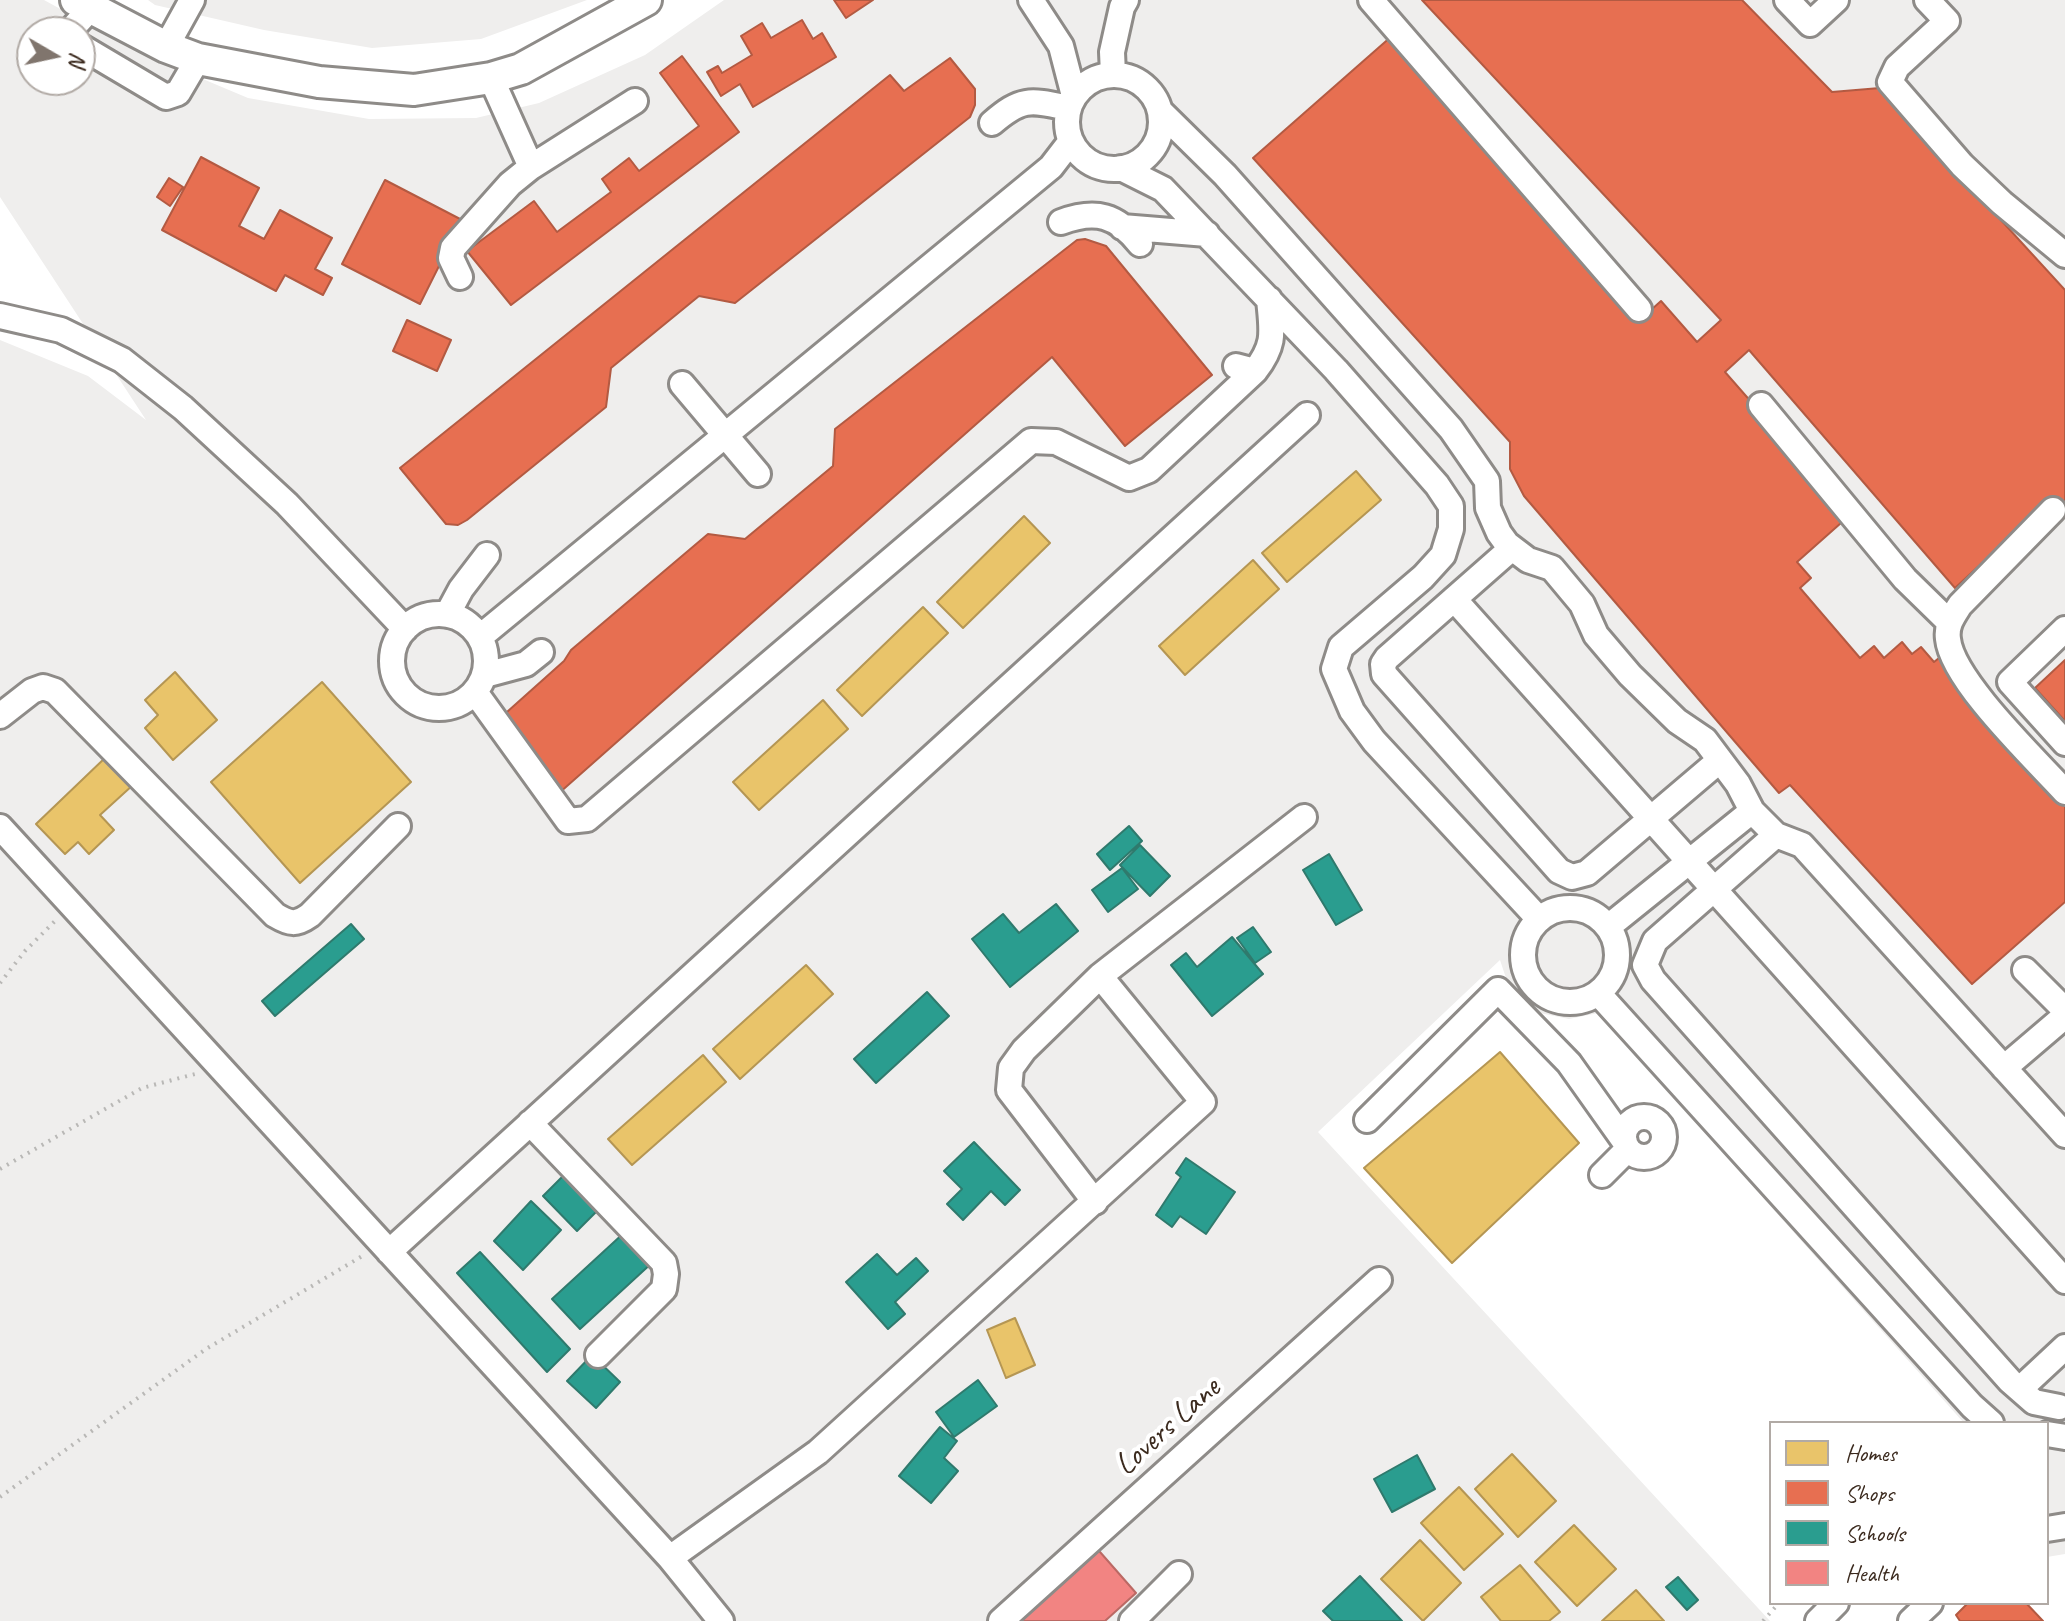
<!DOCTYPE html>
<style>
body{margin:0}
#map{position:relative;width:2065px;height:1621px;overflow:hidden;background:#fff;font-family:Caveat,sans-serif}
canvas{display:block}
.legend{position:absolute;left:1769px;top:1421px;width:280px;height:184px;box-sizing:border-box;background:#fff;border:2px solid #b1aaa5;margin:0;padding:10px 14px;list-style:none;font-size:24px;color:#3b2a1e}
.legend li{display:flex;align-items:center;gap:16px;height:40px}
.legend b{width:40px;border:2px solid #b1aaa5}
.north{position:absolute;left:16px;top:16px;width:80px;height:80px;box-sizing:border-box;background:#fff;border:2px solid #b1aaa5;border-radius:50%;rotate:99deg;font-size:22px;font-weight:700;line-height:32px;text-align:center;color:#3b2a1e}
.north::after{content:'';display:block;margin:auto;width:28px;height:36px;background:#80756d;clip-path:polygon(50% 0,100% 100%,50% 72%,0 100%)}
</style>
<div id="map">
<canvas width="2065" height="1621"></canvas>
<ul class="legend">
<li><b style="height:22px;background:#e9c46a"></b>Homes</li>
<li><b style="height:22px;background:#e76f51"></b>Shops</li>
<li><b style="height:22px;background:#2a9d8f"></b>Schools</li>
<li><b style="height:22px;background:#f28482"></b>Health</li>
</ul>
<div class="north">N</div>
</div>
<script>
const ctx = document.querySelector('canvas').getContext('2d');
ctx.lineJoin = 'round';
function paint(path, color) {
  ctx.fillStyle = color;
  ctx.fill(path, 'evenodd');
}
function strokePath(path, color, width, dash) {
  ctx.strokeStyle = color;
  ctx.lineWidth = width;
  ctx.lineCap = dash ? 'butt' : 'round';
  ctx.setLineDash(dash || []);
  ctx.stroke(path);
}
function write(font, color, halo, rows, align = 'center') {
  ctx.font = font + ' Caveat,sans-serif';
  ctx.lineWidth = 8;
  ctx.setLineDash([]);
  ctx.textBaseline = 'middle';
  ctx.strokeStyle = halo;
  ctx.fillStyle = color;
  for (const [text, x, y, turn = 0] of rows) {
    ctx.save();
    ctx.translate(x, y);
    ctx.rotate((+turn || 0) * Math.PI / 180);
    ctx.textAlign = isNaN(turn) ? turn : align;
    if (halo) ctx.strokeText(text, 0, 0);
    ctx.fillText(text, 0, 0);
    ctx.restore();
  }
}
const built = new Path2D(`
 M0,0H44L141,53L248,98L369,119L476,118L539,103L645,55L724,0H2065V1554L2047,1557V1423H1964L1598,1013L1569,1019L1540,1013L1527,1005L1508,984L1500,960L1318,1132L1770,1621H0V340L88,376L146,420L0,197ZM32,32H80V80H32Z
 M148,0H587L481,39L372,48L264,30L155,5Z`);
const homes = new Path2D(`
 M1356,471L1381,500L1287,582L1262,553Z
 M1024,516L1050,543L963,628L937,602Z
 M1253,560L1279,589L1185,675L1159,646Z
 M923,607L948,633L862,716L837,690Z
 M175,672L217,720L173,760L145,728L158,715L145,700Z
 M322,682L411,782L300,883L211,782Z
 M823,700L848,729L759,810L733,782Z
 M107,756L134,784L100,815L114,830L89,854L78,842L65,854L36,824Z
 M806,965L833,994L740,1079L713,1049Z
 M1500,1052L1579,1143L1452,1263L1364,1168Z
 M703,1055L726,1082L632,1165L608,1139Z
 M1015,1318L1035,1365L1006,1378L987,1330Z
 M1512,1454L1556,1501L1518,1537L1475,1489Z
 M1459,1487L1503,1534L1464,1570L1421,1523Z
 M1574,1525L1616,1569L1577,1606L1535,1562Z
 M1420,1540L1461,1583L1423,1621L1381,1579Z
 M1520,1565L1560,1612L1549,1621H1501L1481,1597Z
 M1636,1590L1664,1621H1602Z`);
const shops = new Path2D(`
 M834,0H873L846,18Z
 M1422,0H1742L1832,92L1880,88L2065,290V509L2054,497L1955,588L1749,350L1725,372L1850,515L1797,562L1811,578L1800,588L1860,658L1874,646L1884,658L1902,642L1912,654L1921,647L1934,662L1939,658L2065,803V902L1972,984L1790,785L1779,793L1524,496L1510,469V442L1253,158L1393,35L1641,319L1661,301L1697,342L1721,320Z
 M802,20L813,39L822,33L836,57L753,107L740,84L721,96L707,72L718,66L722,73L752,55L741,36L762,23L771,38Z
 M682,56L739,132L511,305L467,251L534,201L557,232L611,192L602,179L629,158L639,171L699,126L660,73Z
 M950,58L975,89V105L970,117L735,303L699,296L611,368L606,407L467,520L458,525L446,524L400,468L890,75L904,91Z
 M201,157L259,188L239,226L264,239L280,210L332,238L315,269L332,278L323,295L285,275L276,291L162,230Z
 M169,178L183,187L170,206L157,197Z
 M385,180L462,220L420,304L342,264Z
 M1085,239L1106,246L1212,375L1125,446L1052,357L558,794L498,720L564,661L571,650L708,534L745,539L833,466L835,429L1077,240Z
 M407,320L451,340L437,371L393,351Z
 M2065,660V721L2035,688Z
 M1968,1603H2026L2043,1621H1960L1956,1615Z`);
const schools = new Path2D(`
 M1129,826L1142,841L1110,870L1097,854Z
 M1140,845L1170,876L1150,896L1120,865Z
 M1329,854L1362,910L1336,925L1303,870Z
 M1122,868L1138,889L1108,912L1092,890Z
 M1056,904L1078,931L1010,987L972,939L1003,914L1019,933Z
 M351,924L364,939L275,1016L262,1001Z
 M1253,927L1271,952L1255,963L1237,938Z
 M1232,937L1263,974L1212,1016L1171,965L1186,953L1197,967Z
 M927,992L949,1016L876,1083L854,1059Z
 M974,1142L1020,1190L1005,1205L991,1191L963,1220L947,1204L962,1189L944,1171Z
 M1186,1158L1235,1192L1206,1234L1180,1216L1172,1227L1156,1215L1181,1177L1176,1173Z
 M570,1169L604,1204L577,1231L543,1196Z
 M531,1201L561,1230L523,1270L494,1241Z
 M626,1231L654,1261L580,1329L552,1299Z
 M480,1252L570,1349L547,1372L457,1273Z
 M877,1254L897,1275L916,1258L928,1271L895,1302L905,1314L888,1329L846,1282Z
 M592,1355L620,1382L596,1408L567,1381Z
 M978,1380L997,1406L954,1437L936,1412Z
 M940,1427L957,1441L944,1458L958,1471L931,1503L899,1476Z
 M1417,1455L1435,1489L1392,1512L1374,1479Z
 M1360,1576L1402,1621H1333L1323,1611Z
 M1678,1577L1698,1600L1687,1610L1666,1587Z`);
const health = new Path2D(`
 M1093,1544L1136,1593L1105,1621H1007Z`);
const path = new Path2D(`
 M0,983L25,951L57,919
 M0,1169L142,1088L195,1074
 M0,1497L206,1349L364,1255
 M1763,1621L1779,1603`);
const minor = new Path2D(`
 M1031,0L1061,46L1074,96
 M1371,0L1639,309
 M1787,0L1810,24L1836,0
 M1927,0L1947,21L1897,67L1890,82L1962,165L2002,203L2065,255
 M69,32L90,9
 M80,46L166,97L178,93L198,59
 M166,47L192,0
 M1113,74L1112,52L1122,7L1126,0
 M1067 122a47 47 0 1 1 94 0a47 47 0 1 1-94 0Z
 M1161,112L1225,175L1451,429L1487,481L1488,508L1499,533L1507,544L1528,560L1552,568L1582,604L1596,635L1630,675L1677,721L1705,740L1738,784L1752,811L1776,835L1802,845L2065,1135
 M992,123C1022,97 1030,100 1069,108
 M531,167L635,101
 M1121,168L1163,189L1336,370L1437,485L1451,506V529L1443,555L1423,577L1341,647L1334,669L1352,711L1374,741L1539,919
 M1061,222C1096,209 1117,215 1140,244
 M1122,227L1207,234
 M460,277L451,258L453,248L510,184L531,167L491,78
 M0,316L61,330L122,360L183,408L287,504L405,629
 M1236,366L1255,371C1276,344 1272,332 1269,299
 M682,384L758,474
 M1761,405L1905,579L1949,622
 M2053,510L1960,605C1953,616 1946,625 1948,639C1952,680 2035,759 2065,792
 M1512,548L1387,658L1383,664L1384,674L1559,871L1572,877L1587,873L1720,760
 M1454,599L2065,1281
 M392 661a47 47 0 1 1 94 0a47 47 0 1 1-94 0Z
 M447,615L461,589L487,555
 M2065,629L2010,682L2065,743
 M480,637L1051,167L1071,141
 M485,675L526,664L541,652
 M475,692L568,821L587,819L1031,441L1056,442L1129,478L1149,470L1255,371
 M0,716L32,691L43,687L55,691L275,915C290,924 296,925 310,915L398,826
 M0,827L670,1558L721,1621
 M1776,835L1655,941L1645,965L1653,980L2010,1381L2034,1402L2059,1407
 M1523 955a47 47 0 1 1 94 0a47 47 0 1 1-94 0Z
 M1608,927L1752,811
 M2025,970L2065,1010
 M1598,993L1972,1406L1991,1423
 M2004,1068L2065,1016
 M1624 1137a20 20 0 1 1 40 0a20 20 0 1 1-40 0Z
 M1367,1120L1498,990L1569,1063L1625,1142
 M530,1123L664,1263L666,1274L664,1289L598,1355
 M1602,1175L1628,1149
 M1095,1202L1009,1090L1011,1068L1024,1050L1100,976L1304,817
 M389,1252L1307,415
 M2020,1389L2065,1347
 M2047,1434L2065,1437
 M2047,1529L2065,1526
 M670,1558L818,1452L1203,1102L1100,976
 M1001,1621L1379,1280
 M1132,1621L1179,1574
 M1818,1621L1836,1603
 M1911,1621L1930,1603`);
const major = new Path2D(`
 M76,0L166,47L198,59L319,82L414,90L491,78L521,69L646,0`);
const streetNames = [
 ["Lovers Lane",1168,1427,-42]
];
paint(built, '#efeeed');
paint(homes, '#e9c46a');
strokePath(homes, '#b59653', 2);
paint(shops, '#e76f51');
strokePath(shops, '#b35a42', 2);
paint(schools, '#2a9d8f');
strokePath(schools, '#2f7a6d', 2);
paint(health, '#f28482');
strokePath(health, '#bb6964', 2);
strokePath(minor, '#8e8b88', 30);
strokePath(major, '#8e8b88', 36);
strokePath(path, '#b9b8b6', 4, [2, 6]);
strokePath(minor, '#fff', 24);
strokePath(major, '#fff', 30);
write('32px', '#3b2a1e', '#fff', streetNames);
</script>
